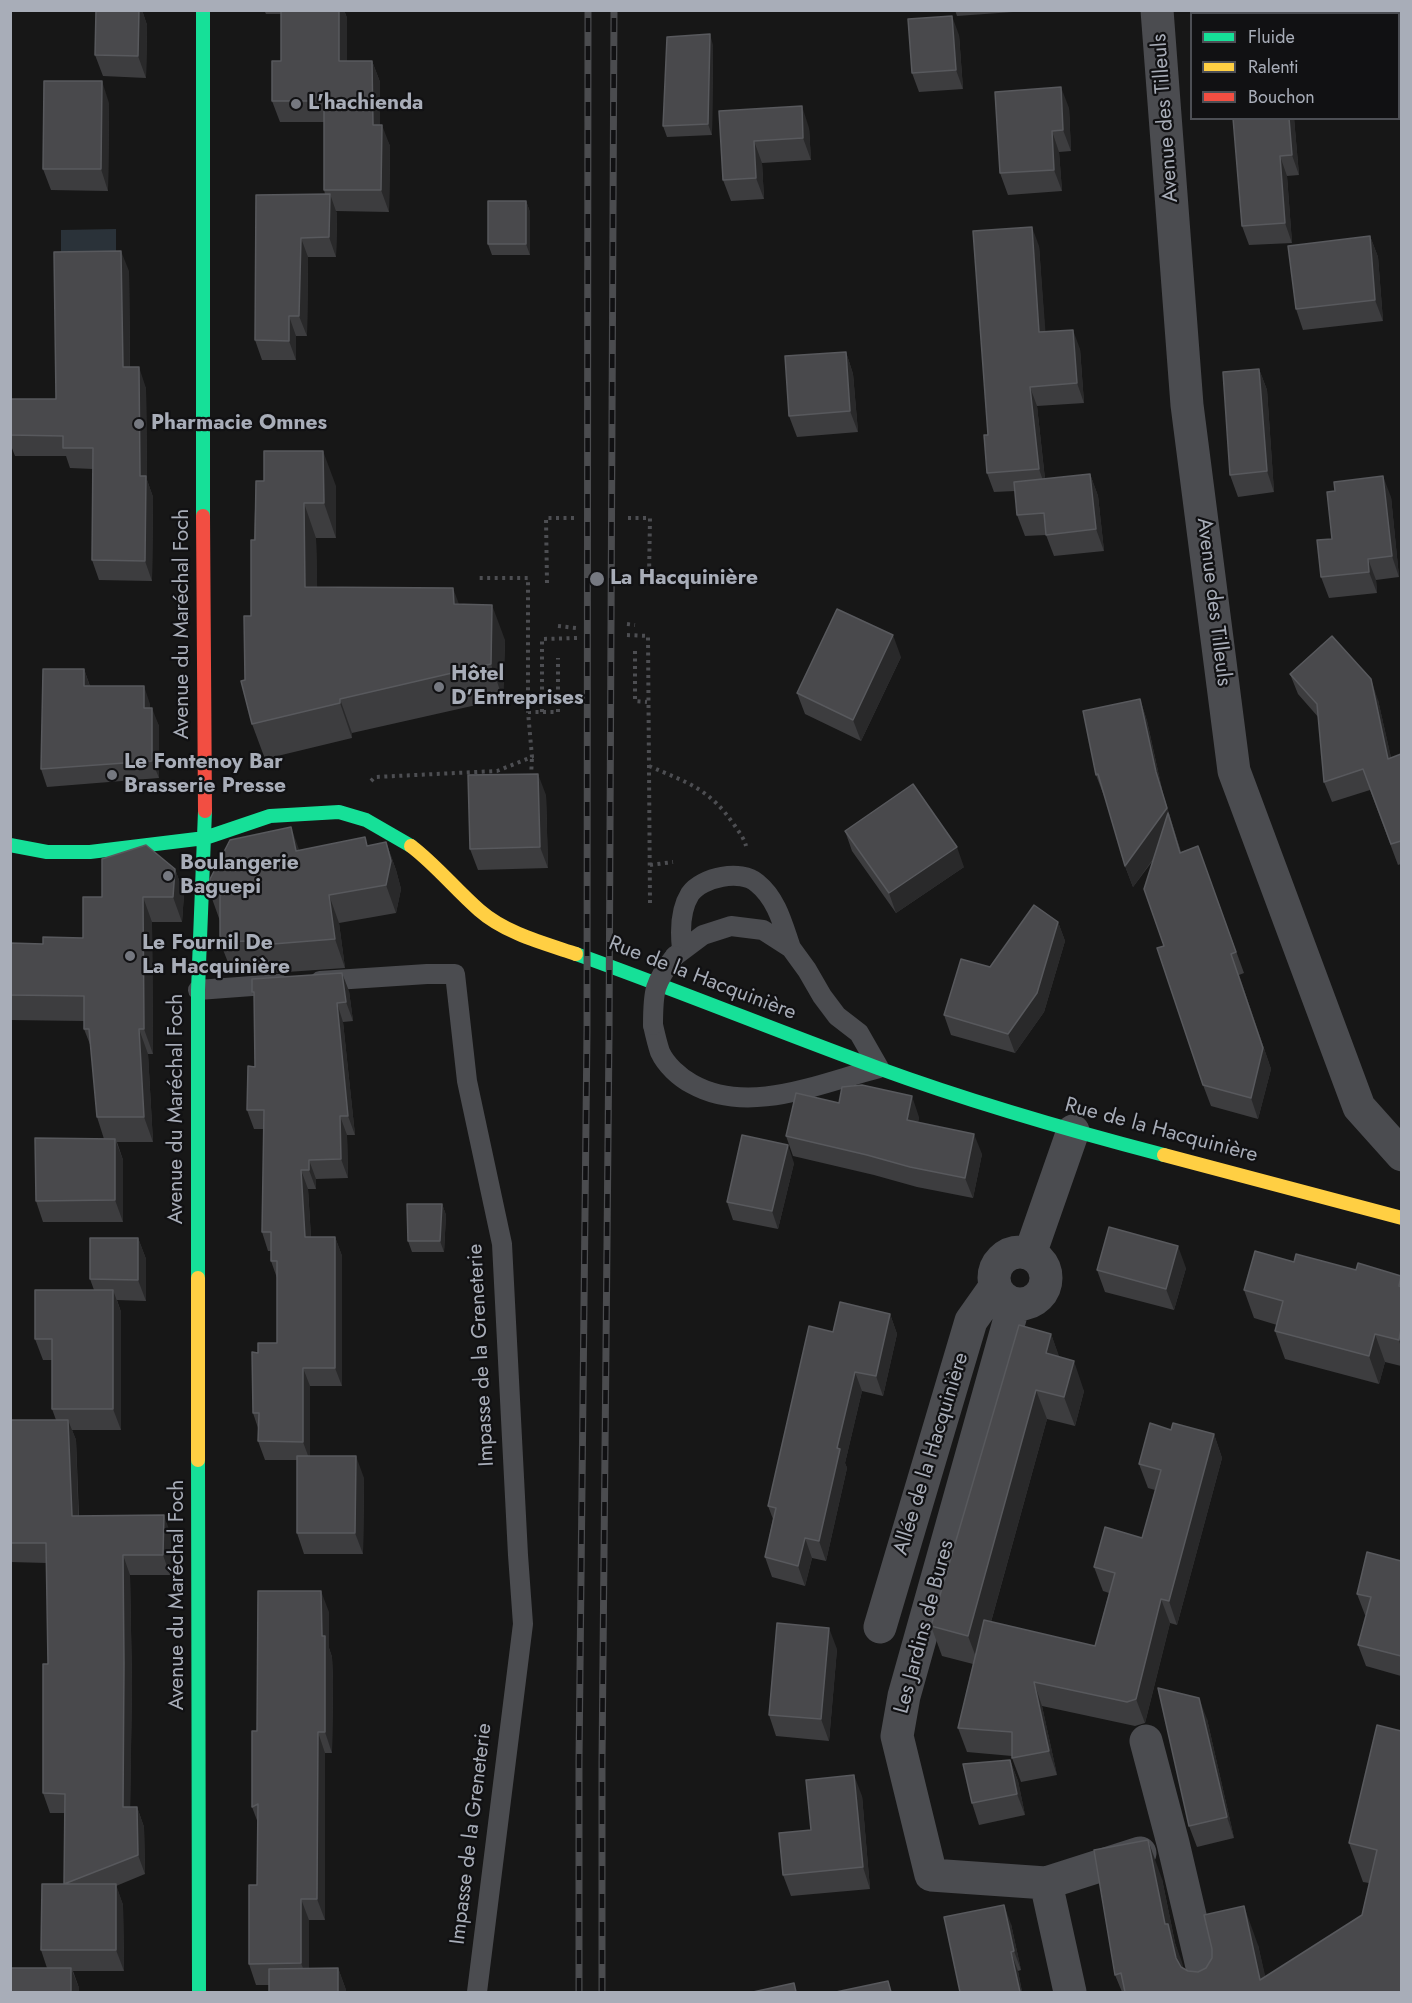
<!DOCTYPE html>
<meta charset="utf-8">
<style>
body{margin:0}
#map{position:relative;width:1412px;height:2003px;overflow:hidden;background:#171717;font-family:Jost,sans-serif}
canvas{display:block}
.frame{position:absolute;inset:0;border:12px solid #a8adb8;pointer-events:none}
.legend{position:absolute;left:1190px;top:12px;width:210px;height:108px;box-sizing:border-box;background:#111113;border:2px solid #4d4f55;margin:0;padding:8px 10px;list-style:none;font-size:18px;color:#a8adb8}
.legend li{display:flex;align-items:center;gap:12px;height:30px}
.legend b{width:30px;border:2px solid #4d4f55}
</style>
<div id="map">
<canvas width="1412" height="2003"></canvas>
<div class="frame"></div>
<ul class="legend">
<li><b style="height:8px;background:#16e098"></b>Fluide</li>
<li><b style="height:8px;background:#ffcf43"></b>Ralenti</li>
<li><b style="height:8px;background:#f24e42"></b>Bouchon</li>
</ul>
</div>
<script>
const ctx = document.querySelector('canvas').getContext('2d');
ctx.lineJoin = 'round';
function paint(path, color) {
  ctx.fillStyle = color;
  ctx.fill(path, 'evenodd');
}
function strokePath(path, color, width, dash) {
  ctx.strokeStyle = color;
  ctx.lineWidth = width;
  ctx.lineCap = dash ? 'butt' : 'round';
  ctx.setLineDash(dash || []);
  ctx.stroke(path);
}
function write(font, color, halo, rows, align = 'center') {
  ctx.font = font + ' Jost,sans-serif';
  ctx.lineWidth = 4.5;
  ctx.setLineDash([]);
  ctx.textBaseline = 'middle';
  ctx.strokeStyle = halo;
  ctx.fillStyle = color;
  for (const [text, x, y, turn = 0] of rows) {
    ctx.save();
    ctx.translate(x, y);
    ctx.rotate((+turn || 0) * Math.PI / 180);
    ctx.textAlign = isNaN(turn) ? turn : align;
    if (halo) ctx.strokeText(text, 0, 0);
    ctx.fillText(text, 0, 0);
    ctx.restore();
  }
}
const water = new Path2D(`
 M116,229V259L61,260V230Z`);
const path = new Path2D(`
 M628,518H650L649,577
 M547,583L546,518H578
 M627,624L635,625
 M558,626L576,628
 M627,635L648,636L650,903
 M635,651V701L647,702
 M528,712H558V658
 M542,712V639L577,638
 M649,766C688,783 709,788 735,826C739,832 744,838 746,846
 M531,777L532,757
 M371,781L375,777L497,771L532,757L528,712V578H477
 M650,865L673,862`);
const lane = new Path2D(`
 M682,949C680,931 680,910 690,894C702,877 741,869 757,883C777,899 783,925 791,948
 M320,981L427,974H455L467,1081L502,1244L518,1555L523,1624L477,1992
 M198,990L279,984
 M653,1025C655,1034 657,1043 660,1052C666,1065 679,1077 692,1084C749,1116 820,1083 879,1068L859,1033L837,1016L822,996L807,970L791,948L763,930L731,926L703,935L675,956`);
const street = new Path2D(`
 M1157,10L1187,405L1234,771L1359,1107L1402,1155
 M994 1278a26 26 0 1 1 52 0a26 26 0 1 1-52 0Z
 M1030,1254L1073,1131
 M1014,1304L904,1696L897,1736L931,1875L1046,1883L1070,1992
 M880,1627L971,1321L995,1287
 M1146,1741L1173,1843L1208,1992
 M1046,1883L1140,1853`);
const fast = new Path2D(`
 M203,10V516
 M10,845L47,852H90L205,838L270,816L339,812L366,820L411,846
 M576,954C677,990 777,1031 878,1068C971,1102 1068,1130 1164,1155
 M198,1278V990L205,811
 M198,1460L199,1992`);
const slow = new Path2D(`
 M411,846C436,865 455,889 479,910C505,933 543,943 576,954
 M1164,1155L1402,1218
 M198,1278V1460`);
const jam = new Path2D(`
 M203,516L205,811`);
const rail = new Path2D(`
 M579,1992V1761L587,1030L588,10
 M602,1992V1761L609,1036L614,10`);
const laneBridge = new Path2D(`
 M653,1025C653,991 654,983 675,956`);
const wall = new Path2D(`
 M96,10H142L147,25L146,78L103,76L95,55Z
 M264,10H344L347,18V61H372L380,82V125L390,146L389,212L336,211L337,214L336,257H308L307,336H296V360H262L255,340L256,195L325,194L324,190V122H280L272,101L281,61V14H266Z
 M955,10H1013V12L957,16Z
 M959,35L963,89L919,92L912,73Z
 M713,45L712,135L667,137L663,126Z
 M109,103L108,191L51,190L43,169Z
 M1069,108L1071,151L1059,152L1062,191L1008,195L1000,173Z
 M719,111L809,128L811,160L762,163L764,199L731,201L723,180Z
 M1294,118L1299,175L1287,176L1292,243L1249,245L1242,226Z
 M526,201L530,212V255H492L488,244Z
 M1370,236L1378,257L1383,321L1303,330L1296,309Z
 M1039,246L1045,332L1080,349L1084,403L1037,406L1045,479L1090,474L1098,496L1104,551L1054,556L1046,535L1025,536L1017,515L1015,491L994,492L987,473L988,435Z
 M129,271L130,367L146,388L147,480L153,497L152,581L99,580L92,560L93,469L70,468L66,456H15L10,443V399H56Z
 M846,352L853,374L858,432L797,437L789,416Z
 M1259,369L1267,390L1274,492L1238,497L1230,475Z
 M256,481L336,486V538H316L317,587L459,605L505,640L503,699L352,733V738L265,759L252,724L245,680L251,616Z
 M1391,497L1399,577L1376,580L1377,593L1329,598L1321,577L1332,539Z
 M901,657L861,741L805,714L797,693Z
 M84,669L90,686L150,704V708L159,726V778L47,787L41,769Z
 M1290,674L1378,700L1391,758L1401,754V864L1398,865L1370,790L1332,802L1324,782L1319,718L1298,694Z
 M1140,699L1147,721L1163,794L1181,852L1198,846L1244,973L1239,975L1271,1069L1258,1119L1211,1106L1203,1085L1164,946L1154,859L1133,887L1125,866L1105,796H1104L1096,775Z
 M546,795L548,868L478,870L470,849Z
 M845,831L964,867L896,913L852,851Z
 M386,842L396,870L401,889L396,913L339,923L345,968L258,974L256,969L231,970L220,942V921L210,893L299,850L368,846Z
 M175,869L184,894L182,922H152L153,1054H148L153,1142H117L123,1160V1222H43L36,1201L104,1139L97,1117L91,1047L84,1029V1021L10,1020V943L43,944L83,938L102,897Z
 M1058,922L1065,941L1044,1012L1015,1053L951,1035L944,1015L990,967Z
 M349,991L353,1021L343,1022L355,1135H347L348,1178L316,1179V1189H308L311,1237H335L342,1256V1386H310V1456L364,1478L363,1554H304L297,1533V1460H265L258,1441V1428L253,1413L258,1353L277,1343V1278L271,1261V1251H268L262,1232L264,1129H254L247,1110L255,1067L254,996L252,992Z
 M839,1103L919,1117L918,1122L982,1154L973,1198L917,1187L874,1175L793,1156L786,1136Z
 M794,1163L778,1229L733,1220L727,1202Z
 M442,1204L446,1215L444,1252H412L408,1241Z
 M138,1238L146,1259V1301L117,1300L121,1312V1430H72L76,1440L79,1516L171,1535L170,1575H130L132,1684L130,1807H137L144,1827L145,1874L116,1886L123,1905L124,1971H73L79,1988L47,1968L41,1950L64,1884L65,1813H50L43,1793L48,1664L47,1563L10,1562V1420H56L52,1409V1360H43L35,1339L94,1290L90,1279Z
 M1294,1262L1401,1276V1366L1385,1362L1379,1384L1285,1359L1275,1331L1277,1325L1254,1318L1244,1290Z
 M1186,1268L1174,1310L1105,1292L1097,1270Z
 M890,1314L897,1334L883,1396L862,1391L845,1463L847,1468L826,1561L812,1558L805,1586L772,1577L765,1557L773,1519L768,1506Z
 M1051,1334L1059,1357L1084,1391L1075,1426L1047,1419L991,1622L1095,1646L1109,1593L1103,1591L1094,1567L1142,1538L1155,1490L1148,1488L1139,1464L1171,1430L1214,1434L1222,1458L1177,1625L1170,1623L1145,1723L1135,1726L1042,1706L1057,1775L1021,1782L1012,1758V1756L967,1752L958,1728L973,1664L942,1656L931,1626Z
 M1401,1561V1676L1366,1666L1358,1645L1366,1615H1365L1357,1594Z
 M329,1612V1648L332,1657L333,1682L332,1753H325V1920H309V1969L338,1968L346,1990V1992H269V1985H256L249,1964L257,1885L258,1823L252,1807L257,1731Z
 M837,1649L829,1741L776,1736L769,1715Z
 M1207,1719L1234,1838L1197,1847L1189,1826Z
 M1401,1731V1992H1122L1115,1975L1162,1879L1175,1943L1183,1968L1188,1971L1198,1972L1258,1945L1265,1977L1362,1915L1369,1883L1363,1882L1349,1843Z
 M1010,1760L1018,1781L1025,1815L979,1825L972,1803Z
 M862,1796L870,1889L791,1896L783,1875Z
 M1011,1924L1021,1970L1018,1971L1022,1992H960Z`);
const shadedWall = new Path2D(`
 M139,10H142L147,25L146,78L138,56Z
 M339,10H344L347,18V82L339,61Z
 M1303,10H1309V14H1303Z
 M952,16L959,35L963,89L956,70Z
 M710,34L713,45L712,135L708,124Z
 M372,61L380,82V147L373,125Z
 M102,81L109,103L108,191L101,169Z
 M1061,87L1069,108L1071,151L1063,130Z
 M802,106L809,128L811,160L803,138Z
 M1289,118H1294L1299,175L1292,155Z
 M382,125L390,146L389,212L381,190Z
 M1052,131L1059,152L1062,191L1054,170Z
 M754,141L762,163L764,199L756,178Z
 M1280,156L1287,176L1292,243L1285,223Z
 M330,194L337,214L336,257L329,237Z
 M526,201L530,212V255L526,244Z
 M1032,227L1039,246L1047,352L1039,332Z
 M1370,236L1378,257L1383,321L1375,300Z
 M301,238L308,257L307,336L299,316Z
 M121,251L129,271L130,388L123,367Z
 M289,316L296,336V360L289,341Z
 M1073,330L1080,349L1084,403L1077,383Z
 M846,352L853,374L858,432L850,411Z
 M139,367L146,388L147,480L153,497L152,581L145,561L140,476Z
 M1259,369L1267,390L1274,492L1267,471Z
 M1030,387L1037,406L1046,489L1039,469Z
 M323,451L336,486V538L324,503Z
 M1090,474L1098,496L1104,551L1096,529Z
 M1383,476L1391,497L1399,577L1392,556Z
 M304,503L316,538L318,622L305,587Z
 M1368,559L1376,580L1377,593L1369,572Z
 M453,588L466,623L454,604Z
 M492,605L505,640L503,699L491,664Z
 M893,635L901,657L861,741L853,720Z
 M84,669L90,687L84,686Z
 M1371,679L1378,700L1396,779L1388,759Z
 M144,686L150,704V726L144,708Z
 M340,699L352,733V738L340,703Z
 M1140,699L1147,721L1163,794L1187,874L1173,831L1133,887L1125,866L1156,772Z
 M152,708L159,726V778L152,761Z
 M538,774L546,795L548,868L540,847Z
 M291,827L301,855L296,851Z
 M386,842L396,870L401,889L396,913L386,885Z
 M957,847L964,867L896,913L889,893Z
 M175,869L184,894L182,922L173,897Z
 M329,895L339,923L345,968L335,939Z
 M143,897L152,922L153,1054L144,1029Z
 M1058,922L1065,941L1044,1012L1015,1053L1008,1034Z
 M342,973L349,991L353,1021L346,1002Z
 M1239,975L1271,1069L1258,1119L1251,1098Z
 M337,1003L343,1022L355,1135L348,1116Z
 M139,1029L148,1054L153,1142L144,1117Z
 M912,1096L919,1117L915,1140L907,1120Z
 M340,1116L347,1135L348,1178L341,1159Z
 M974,1134L982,1154L973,1198L965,1178Z
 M115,1139L123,1160V1222L115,1200Z
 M788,1145L794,1163L778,1229L772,1211Z
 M309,1160L316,1179V1189L309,1170Z
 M301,1170L308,1189L312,1256L305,1237Z
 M442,1204L446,1215L444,1252L440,1241Z
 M335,1237L342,1256V1386L335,1368Z
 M138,1238L146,1259V1301L138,1280Z
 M1178,1246L1186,1268L1174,1310L1166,1289Z
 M113,1290L121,1312V1430L113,1409Z
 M890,1314L897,1334L883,1396L876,1376Z
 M1401,1329V1348L1399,1340Z
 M1051,1334L1062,1364L1046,1353Z
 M1375,1334L1385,1362L1379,1384L1369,1356Z
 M1074,1361L1084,1391L1075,1426L1064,1397Z
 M303,1368L310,1386V1461L303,1442Z
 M855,1372L862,1391L845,1463L847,1468L826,1561L819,1541L837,1448Z
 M1036,1390L1047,1419L979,1665L968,1636Z
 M68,1420L76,1440L79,1536L72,1516Z
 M1214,1434L1222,1458L1177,1625L1169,1601Z
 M356,1456L364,1478L363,1554L355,1533Z
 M164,1515L171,1535L170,1575L163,1555Z
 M805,1538L812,1558L805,1586L798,1566Z
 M123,1555L130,1575L132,1684L130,1826L123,1807Z
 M321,1591L329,1612V1648L332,1657L333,1682L332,1753L325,1732Z
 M1161,1599L1170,1623L1145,1723L1136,1699Z
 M829,1628L837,1649L829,1741L821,1719Z
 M1034,1682L1042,1706L1057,1775L1049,1751Z
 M1199,1698L1207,1719L1234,1838L1227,1817Z
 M318,1732L325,1753V1920L317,1899Z
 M1010,1760L1018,1781L1025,1815L1017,1794Z
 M854,1775L862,1796L870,1889L863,1867Z
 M137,1807L144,1827L145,1874L138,1855Z
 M1148,1840L1162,1879L1175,1943L1182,1962L1189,1992L1176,1958L1165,1924Z
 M116,1884L123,1905L124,1971L116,1950Z
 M301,1899L309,1920V1984L301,1963Z
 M1004,1905L1011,1924L1021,1970L1014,1951Z
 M1244,1906L1258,1945L1269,1992L1260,1980Z
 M1011,1952L1018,1971L1022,1992H1020Z
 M71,1968L79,1988V1992H71Z
 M338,1968L346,1990V1992H338Z`);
const building = new Path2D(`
 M96,10H139L138,56L95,55Z
 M281,10H339V61H372L373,125H382L381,190H324V101H272V61H281Z
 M1253,10H1303V14H1254Z
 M952,16L956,70L912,73L908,19Z
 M710,34L708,124L663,126L667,37Z
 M44,81H102L101,169H43Z
 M1061,87L1063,130L1052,131L1054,170L1000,173L995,92Z
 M802,106L803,138L754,141L756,178L723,180L719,111Z
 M1233,118H1289L1292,155L1280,156L1285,223L1242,226Z
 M330,194L329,237L301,238L299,316H289V341L255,340L256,195Z
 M488,201H526V244H488Z
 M1032,227L1039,332L1073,330L1077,383L1030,387L1039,469L987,473L984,435H988L973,231Z
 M1370,236L1375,300L1296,309L1288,246Z
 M121,251L123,367H139L140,476H146L145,561L92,560L93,448H63V436L10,435V399H56L54,252Z
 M846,352L850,411L789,416L785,356Z
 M1259,369L1267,471L1230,475L1223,372Z
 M264,451H323L324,503H304L305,587L453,588L454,604L492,605L491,664L340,699V703L252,724L241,681L245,680L244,616H251V540H255L256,481H264Z
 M1090,474L1096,529L1046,535L1044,513L1017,515L1014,482Z
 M1383,476L1392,556L1368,559L1369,572L1321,577L1317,540L1332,539L1327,492L1335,491L1334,482Z
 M837,609L893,635L853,720L797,693Z
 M1332,636L1371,679L1388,759L1401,754V841L1391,844L1363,769L1324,782L1317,704L1290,674Z
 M43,669H84V686H144V708H152V761L41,769Z
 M1140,699L1156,772L1167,808L1125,866L1098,774L1096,775L1083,711Z
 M538,774L540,847L470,849L468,775Z
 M913,784L957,847L889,893L845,831Z
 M1168,813L1180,853L1198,846L1236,952L1231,954L1263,1048L1251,1098L1203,1085L1157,948L1164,946L1144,889Z
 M291,827L296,851L365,837L367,846L386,842L391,861L386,885L329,895L335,939L248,946L247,941L220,942V893H210V879L230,840Z
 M146,845L175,869L173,897H143L144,1029H139L144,1117H97L89,1029H84V996L10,995V943L43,944V937L83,938V897H102V859Z
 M1034,905L1058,922L1037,993L1008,1034L944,1015L961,959L990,967Z
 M342,973L346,1002L337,1003L348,1116H340L341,1159L309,1160V1170H301L305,1237H335V1368H303V1442L258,1441L259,1413H253L252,1352L258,1353V1343H277V1261H271V1232H262L264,1110H247L248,1066L255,1067L254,992H252V979Z
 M862,1085L912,1096L907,1120L974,1134L965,1178L910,1167L867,1155L786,1136L796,1093L839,1103L842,1087Z
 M742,1135L788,1145L772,1211L727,1202Z
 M35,1138L115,1139V1200L36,1201Z
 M407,1204H442L440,1241H408Z
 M1109,1227L1178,1246L1166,1289L1097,1270Z
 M90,1238H138V1280L90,1279Z
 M1255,1251L1294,1262L1296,1254L1356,1270L1358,1263L1401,1276L1399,1286L1401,1287V1329L1399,1340L1375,1334L1369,1356L1275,1331L1283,1301L1244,1290Z
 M35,1290H113V1409H52V1339H35Z
 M840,1302L890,1314L876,1376L855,1372L837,1448L840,1449L819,1541L805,1538L798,1566L765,1557L776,1508L768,1506L809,1326L833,1332Z
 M1019,1325L1051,1334L1046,1353L1074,1361L1064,1397L1036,1390L968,1636L931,1626Z
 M10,1420H68L72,1516L164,1515L163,1555H123L124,1664L123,1807H137L138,1855L64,1884L65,1794L43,1793V1664H48L46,1543H10Z
 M1150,1423L1171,1430L1173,1423L1214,1434L1169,1601L1161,1599L1136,1699L1127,1702L1034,1682L1049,1751L1012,1758V1732L958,1728L984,1620L1095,1646L1115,1573L1094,1567L1105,1527L1142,1538L1161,1470L1139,1464Z
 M297,1456H356L355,1533H297Z
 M1367,1552L1401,1561V1656L1358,1645L1371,1597L1357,1594Z
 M258,1591H321L322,1636H325V1732H318L317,1899H301V1963L249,1964V1885H257L258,1804L252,1807V1731H257Z
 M777,1623L829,1628L821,1719L769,1715Z
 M1158,1688L1199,1698L1227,1817L1189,1826Z
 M1377,1725L1401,1731V1992H1125L1121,1973L1115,1975L1094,1850L1148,1840L1165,1924H1168L1176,1958L1181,1967L1188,1971L1198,1972L1206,1968L1212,1958V1949L1204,1915L1244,1906L1260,1980L1362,1915L1377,1850L1349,1843Z
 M1010,1760L1017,1794L972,1803L963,1764Z
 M854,1775L863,1867L783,1875L779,1833L811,1830L806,1780Z
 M42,1884H116V1950H41Z
 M1004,1905L1014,1951L1011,1952L1020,1992H960L944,1917Z
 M10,1968H71V1992H10Z
 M338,1968V1992H269V1969Z
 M888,1981L891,1992H836Z
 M794,1983L796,1992H753Z`);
const markers = [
 [296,104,6,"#757880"],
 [139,424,6,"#757880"],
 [597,579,8,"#757880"],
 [439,687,6,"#757880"],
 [112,775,6,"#757880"],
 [168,876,6,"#757880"],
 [130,956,6,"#757880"]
];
const poiNames = [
 ["L'hachienda",308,104],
 ["Pharmacie Omnes",151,424],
 ["La Hacquinière",610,579],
 ["Hôtel",451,675],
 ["D’Entreprises",451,699],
 ["Le Fontenoy Bar",124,763],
 ["Brasserie Presse",124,787],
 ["Boulangerie",180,864],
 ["Baguepi",180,888],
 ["Le Fournil De",142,944],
 ["La Hacquinière",142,968]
];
const streetNames = [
 ["Avenue des Tilleuls",1166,118,-94],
 ["Avenue des Tilleuls",1213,602,83],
 ["Avenue du Maréchal Foch",183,624,-90],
 ["Rue de la Hacquinière",702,979,21],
 ["Avenue du Maréchal Foch",177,1109,-90],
 ["Rue de la Hacquinière",1161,1131,15],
 ["Impasse de la Greneterie",482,1355,-93],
 ["Allée de la Hacquinière",932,1454,-73],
 ["Avenue du Maréchal Foch",178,1595,-90],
 ["Les Jardins de Bures",925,1627,-75],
 ["Impasse de la Greneterie",472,1834,-83]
];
paint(water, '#2a3239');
strokePath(path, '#4d4e52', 4, [3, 4.5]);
strokePath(lane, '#4b4c50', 20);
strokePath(street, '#4b4c50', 33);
strokePath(fast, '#16e098', 14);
strokePath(slow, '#ffcf43', 14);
strokePath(jam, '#f24e42', 14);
strokePath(rail, '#4b4c4f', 7);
strokePath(rail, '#111113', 4.5, [14]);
strokePath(laneBridge, '#4b4c50', 20);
paint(wall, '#3d3d3f');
paint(shadedWall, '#29292a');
paint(building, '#49494c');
strokePath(building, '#58595d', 1.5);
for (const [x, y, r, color] of markers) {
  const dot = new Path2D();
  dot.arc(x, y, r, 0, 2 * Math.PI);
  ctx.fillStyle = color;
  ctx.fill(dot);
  strokePath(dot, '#111113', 2);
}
write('bold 21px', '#a8adb8', '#111113', poiNames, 'left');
write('21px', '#a8adb8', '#111113', streetNames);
</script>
